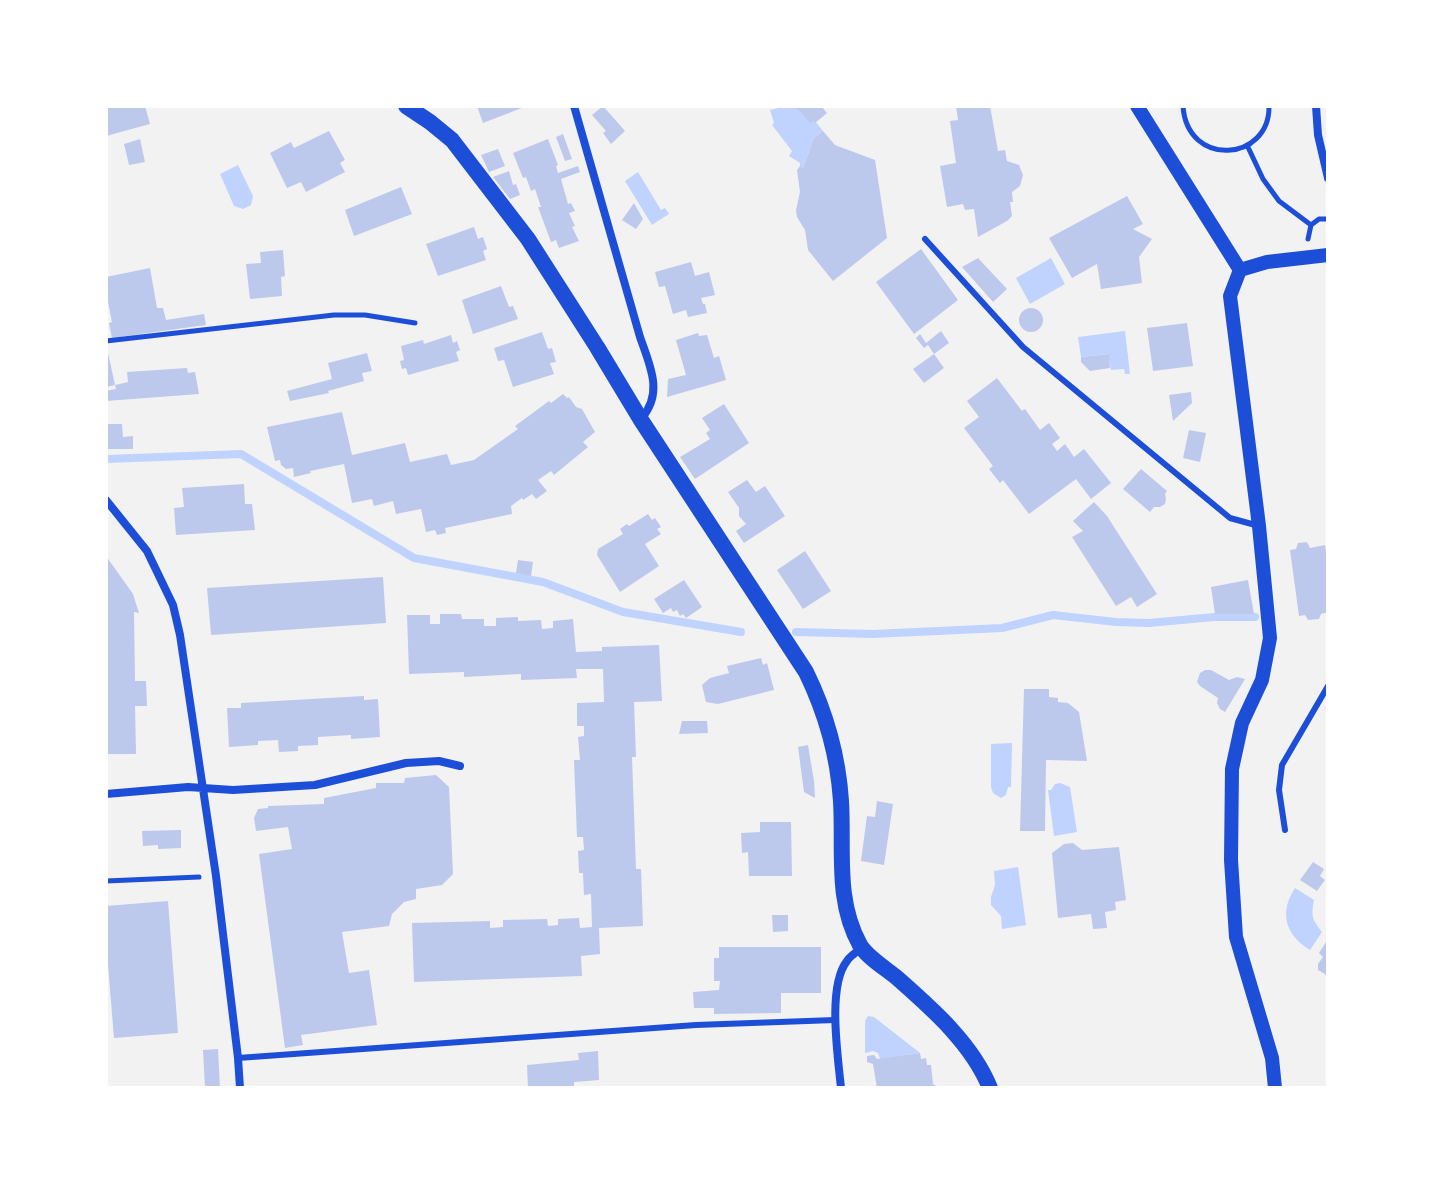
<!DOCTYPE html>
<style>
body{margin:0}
#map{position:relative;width:1434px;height:1194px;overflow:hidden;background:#f2f2f2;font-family:Helvetica,sans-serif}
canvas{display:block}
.frame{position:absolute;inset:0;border:108px solid #fff;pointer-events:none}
</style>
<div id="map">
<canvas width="1434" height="1194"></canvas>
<div class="frame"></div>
</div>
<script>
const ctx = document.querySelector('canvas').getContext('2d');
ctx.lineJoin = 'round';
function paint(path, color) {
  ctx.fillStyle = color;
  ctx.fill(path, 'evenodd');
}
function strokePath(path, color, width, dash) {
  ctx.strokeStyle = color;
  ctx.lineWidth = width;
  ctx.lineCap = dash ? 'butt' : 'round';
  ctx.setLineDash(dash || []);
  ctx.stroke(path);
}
const water = new Path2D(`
 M787,106H803L823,131L814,138L803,168L800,166V163L789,156L792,151L772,125L774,123L770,110Z
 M238,165L253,196L251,205L243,209L234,206L220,174Z
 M638,172L661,210L665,208L669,214L652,225L625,181Z
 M1051,258L1065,284L1030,304L1016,278Z
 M1125,331L1130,374H1125L1124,369L1111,370L1108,354L1081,357L1078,337Z
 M1012,743L1011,787H1008L1006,795L1001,798L993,793L991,787V744Z
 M1060,783L1070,787L1077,832L1054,836L1048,790H1051L1055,784Z
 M1018,867L1026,925L1002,929L1001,916L991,905V897L995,885L994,871Z
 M1295,888L1314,900C1311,916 1312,919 1322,932L1310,950C1285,935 1279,912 1295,888Z
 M868,1016L874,1017L920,1053L880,1059L878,1053L873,1051L865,1053V1021Z`);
const stream = new Path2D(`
 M106,459L241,454L414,558L543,582L623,612L741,632
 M796,632L873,634L1002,628L1053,615L1116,622L1149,623L1214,617H1255`);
const building = new Path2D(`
 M106,106H145L150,124L106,136Z
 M477,106H527L483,123Z
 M603,106L625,131L611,144L603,133L606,131L592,115Z
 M792,106H821L827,113L815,123L814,121L810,123L803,114Z
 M956,106H990L998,151L1005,150L1007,161L1019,165L1023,175L1020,186L1012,192L1013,202H1010L1012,216L1007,221L978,237L974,209L965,210L963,204L947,207L940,166L956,163L950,121L958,120Z
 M329,131L345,160L340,163L345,172L306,192L301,182L287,188L270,153L291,142L294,148Z
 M823,131L835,145L875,160L887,238L833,281L808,250L805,230L797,217L796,210L800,192L797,170L800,166L803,168L814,138Z
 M563,134L572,159L565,161L556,137Z
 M140,139L145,162L129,165L124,144Z
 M548,139L558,165L556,166L558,173L578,166L580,172L561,179L568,204L571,203L575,211L569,213L575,226L572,227L579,241L559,248L556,240L551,242L538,207H541L535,189L531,191L526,177L523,178L513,153Z
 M498,149L505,166L489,172L481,155Z
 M509,171L513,185L516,184L520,195L510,199L493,177Z
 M401,187L412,214L354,236L345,210Z
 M1127,196L1143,224L1133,229L1152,239L1139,257L1142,283L1101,289L1097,264L1072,278L1049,238Z
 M634,203L643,219L636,229L622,220Z
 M474,227L478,239L483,237L487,249L483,251L486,260L438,276L426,244Z
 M921,249L958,300L914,334L876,282Z
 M283,250L285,276L281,277L282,296L250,299L246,264L261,263L260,252Z
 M978,258L1007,289L993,302L962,267Z
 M691,262L695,276L709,272L715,295L701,298L703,304H705L707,313L688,317L686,310L673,314L665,286L659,287L655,272Z
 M150,268L157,308H163L166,320L204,314L206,325L112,338L109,323L112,322L106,292V277Z
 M501,286L509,307L513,306L518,319L473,334L462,300Z
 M1019 320a12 12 0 1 1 24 0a12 12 0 1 1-24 0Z
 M1187,323L1193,366L1153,371L1147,328Z
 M941,331L949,343L934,354L928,345L924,348L916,338L920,334L926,343Z
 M542,332L548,349L552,348L556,362L550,363L554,374L513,387L504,360L498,361L494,348Z
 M698,333L699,336L707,335L714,358L719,356L726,380L667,397L668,379L686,375L676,340Z
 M451,335L453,343L457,341L460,350L456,352L459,361L408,375L406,368L402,369L400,361L404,360L401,346L423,340L424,344Z
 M106,348H107L115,385L106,387Z
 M367,353L372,371L362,373L364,381L328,391L329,393L290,401L287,391L332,379L328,363Z
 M934,354L944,368L924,383L913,369Z
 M1109,354L1110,368L1090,371L1081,362V357Z
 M187,368L188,373L195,372L199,394L106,401V391L116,389L115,385L128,382L127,372Z
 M997,378L1022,411L1025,409L1040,430L1049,423L1060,438L1052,444L1057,451L1065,444L1074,457L1084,449L1111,483L1091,499L1076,479L1029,514L1003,480L1000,483L989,469L993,466L964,428L979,417L967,401Z
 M1191,392L1192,403L1173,421L1169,395Z
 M563,394L567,398L569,397L576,407L582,409L595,432L583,442L588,447L554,475L551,471L538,480L547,491L536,499L532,494L523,500L522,498L511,506L512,514L445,528L446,533L437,535L435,530L426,532L421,509L396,514L393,501L374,506L372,499L352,503L344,464L310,471L311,473L294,477L293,468L286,469L281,465L280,460L275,461L267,427L342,412L352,455L405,443L410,462L447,454L451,465L474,460L518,429L515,426L549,401L551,403Z
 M724,404L749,443L695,479L680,457L710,439L706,433L710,430L702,418Z
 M106,424H122L123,437L133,436V449H106Z
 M1189,430L1206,433L1200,462L1183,458Z
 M1141,469L1167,491L1165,494L1166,499L1165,504L1160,507H1154L1150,512L1123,489Z
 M747,480L756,492L765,486L785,516L744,543L736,531L746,524L739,516V508L728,492Z
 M244,484L245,504H252L255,530L176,535L174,508L184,507L182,488Z
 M1094,502L1107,516L1157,594L1137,607L1131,597L1116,606L1072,537L1083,531L1073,521Z
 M648,514L652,520L655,518L661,527L657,529L661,534L645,544L659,566L620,592L597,555L598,549L623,534L620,529L627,524L629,526Z
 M1307,542L1310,548L1325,545L1328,565V612L1321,614L1319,619L1308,620L1305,615L1299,616L1290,550L1296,549L1298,543Z
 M805,551L831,591L803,609L777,570Z
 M106,556L133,594L139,613L134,612L135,681H146L147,706H135L136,754H106Z
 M518,560L533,562L531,576L516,573Z
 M383,577L386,623L211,635L207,588Z
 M684,580L702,607L686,618L683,614L680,616L677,610L673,612L671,608L663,613L654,599Z
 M1248,580L1254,614H1215L1211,587Z
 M440,614H461L462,619H484V626H496V618L518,617V621L541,620L542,629L553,628V621L573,619L576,652L602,651V647L659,645L662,701L634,702L636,757H632L636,869H641L643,926L599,928L600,954L581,956L582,976L414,982L412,923L490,921V928L503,927V920L547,919L548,926L558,925V919L579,918L580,928L592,927L591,894L584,895L583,873H579L578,851L584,850L583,837H577L574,760H580L578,737L584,736V726H577V703L604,702L603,669H576L577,678L521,680V674L464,677V672L409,674L407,615H430V624H440Z
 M761,658L763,665L767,663L774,690L718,704L706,702L702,685L710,678L729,673L727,666Z
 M1205,670H1211L1229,680L1237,677L1245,679L1225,712L1220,709L1217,703L1218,698L1200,686L1197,682L1200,673Z
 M1024,689H1049V697L1058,698V702L1068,703L1079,712L1087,761L1046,760L1045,831H1020Z
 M364,696V700L378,699L380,737L351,739V735L318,737V745L298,746V751L279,752L278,740L258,741V745L229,747L227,708H241V703Z
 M682,721H707L708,733L679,734Z
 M808,745L814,781L815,798L804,792L798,747Z
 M436,775L449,787L453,874L442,885L416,889V899L404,902L392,914L389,926L342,932L349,973L369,970L377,1025L301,1035L303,1045L285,1048L259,854L292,849L288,827L256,831L254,818L258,809L268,808V806L324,804V798L376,788V783H404L405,778Z
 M877,801L893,804L884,865L861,861L867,816L875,817Z
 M760,822H791L792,876H749L748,852L742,853L741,833L760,832Z
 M181,830V848L158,849V845L143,846L142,831Z
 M1073,843L1082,850L1119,847L1126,900L1115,902L1116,910L1105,912L1107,928L1093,929L1091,914L1058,918L1052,853L1064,844Z
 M1313,862L1324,869L1320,876L1325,880L1317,891L1300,880Z
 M168,901L178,1033L114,1038L106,940V906Z
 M772,915H788V931L773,932Z
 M1328,939V976L1318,970V964L1323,957L1319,953Z
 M719,947H821V993H781V1013L714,1014V1008H694L693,992L719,990L720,981H714V958H719Z
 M218,1049L220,1088H205L203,1050Z
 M598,1051L599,1080L574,1082V1088H528L527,1065L579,1060L578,1053Z
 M920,1053L921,1059L926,1058L927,1065H931L933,1084L939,1088H877L873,1064L867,1062V1056L874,1055L877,1059Z`);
const path = new Path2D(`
 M1183,106C1187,168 1270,162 1269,106
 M1247,145L1263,179L1279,201L1311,225
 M1308,239L1311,225L1319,219H1328
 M106,341L334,315H365L415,323
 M106,881L199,877`);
const service = new Path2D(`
 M925,239L1023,347L1230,518L1259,526
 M1285,830L1279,790L1282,765L1328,686
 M238,1058L696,1025L835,1020`);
const minor = new Path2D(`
 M574,106L640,337C650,366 664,393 641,419
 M1316,106L1318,135L1328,178
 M106,500L147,551L173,605L180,635L216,876L238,1058L240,1088
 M106,794L188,787L233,790L315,785L406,763L439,761L460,766
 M841,1088C838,1057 827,986 847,961C850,956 857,952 861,948`);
const tertiary = new Path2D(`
 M1137,106L1240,270
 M1240,270L1230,296L1259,526L1270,638L1262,680L1242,723L1232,769L1231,860L1236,937L1272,1058L1275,1088
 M1240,270L1267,262L1328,255`);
const secondary = new Path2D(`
 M406,106L430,122L452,140L528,239L597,347L641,420L806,672C826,713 838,755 841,801C844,850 835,900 860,945C867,957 885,968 896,977C931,1008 972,1043 990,1088`);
paint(water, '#bfd3fe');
strokePath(stream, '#bfd3fe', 8);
paint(building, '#bdc9ec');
strokePath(path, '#1d4ed8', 5);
strokePath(service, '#1d4ed8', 6);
strokePath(minor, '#1d4ed8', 8);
strokePath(tertiary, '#1d4ed8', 14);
strokePath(secondary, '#1d4ed8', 16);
</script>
